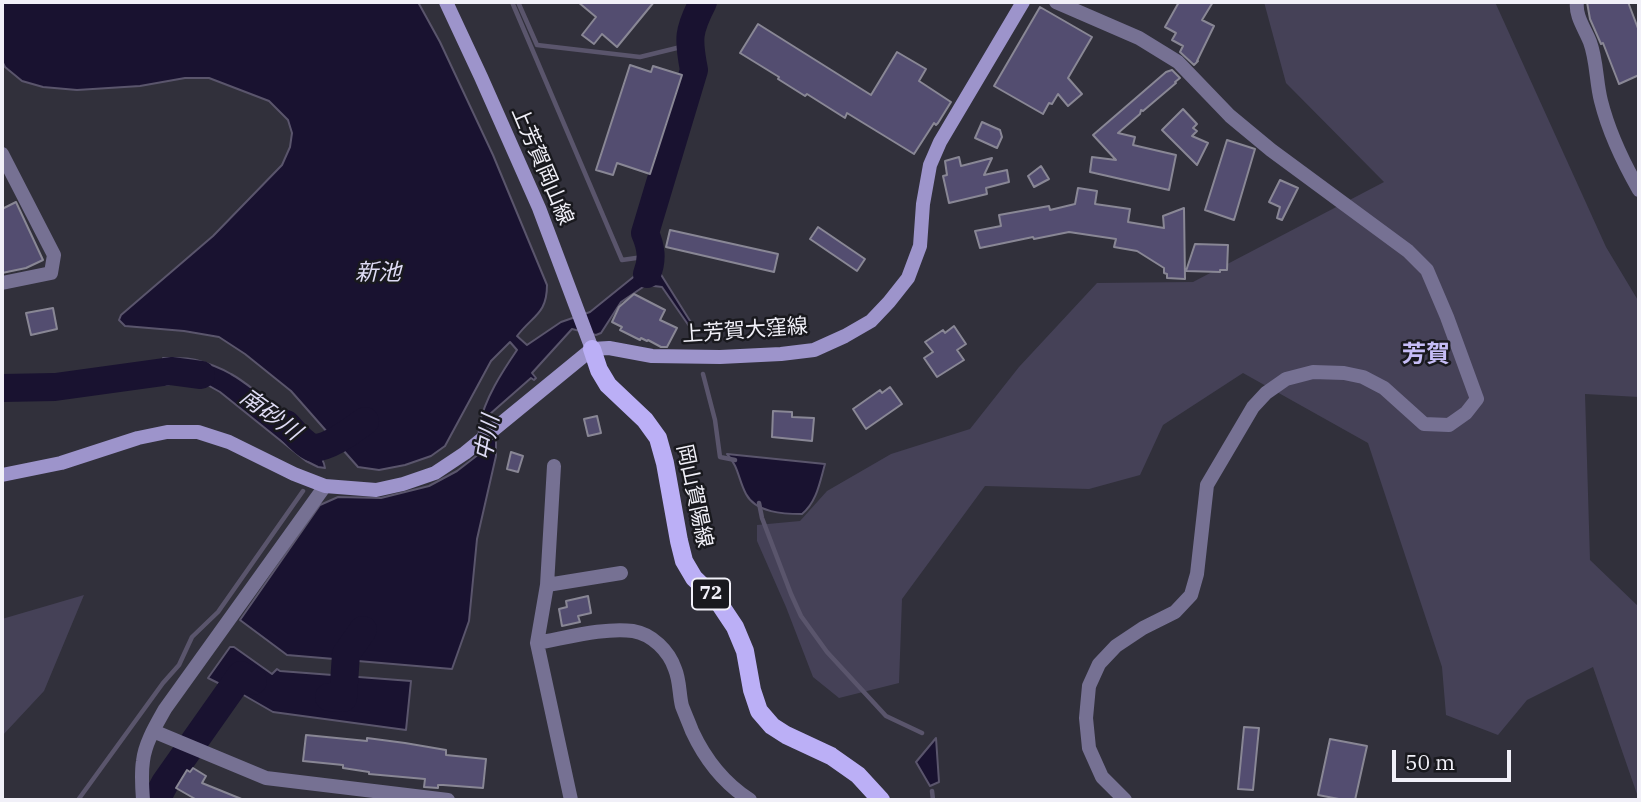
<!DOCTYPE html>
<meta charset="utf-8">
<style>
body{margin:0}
#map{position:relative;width:1641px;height:802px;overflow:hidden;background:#31303b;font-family:"IBM Plex Serif",serif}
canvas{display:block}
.frame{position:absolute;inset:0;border:4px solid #f1f0f8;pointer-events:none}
.scale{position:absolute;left:1392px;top:750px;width:119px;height:32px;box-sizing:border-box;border:4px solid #f1f0f8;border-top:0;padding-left:9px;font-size:21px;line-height:24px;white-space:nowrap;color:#f1f0f8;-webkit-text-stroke:5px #19191e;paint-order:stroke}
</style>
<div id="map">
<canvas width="1641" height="802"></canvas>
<div class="frame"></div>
<div class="scale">50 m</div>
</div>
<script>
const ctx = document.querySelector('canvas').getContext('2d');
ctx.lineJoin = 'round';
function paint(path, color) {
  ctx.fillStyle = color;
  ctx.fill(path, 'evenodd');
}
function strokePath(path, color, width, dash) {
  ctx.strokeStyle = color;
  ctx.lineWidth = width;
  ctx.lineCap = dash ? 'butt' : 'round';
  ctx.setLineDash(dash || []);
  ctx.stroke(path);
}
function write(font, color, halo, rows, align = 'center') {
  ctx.font = font + ' "IBM Plex Serif","Noto Sans JP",serif';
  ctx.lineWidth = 5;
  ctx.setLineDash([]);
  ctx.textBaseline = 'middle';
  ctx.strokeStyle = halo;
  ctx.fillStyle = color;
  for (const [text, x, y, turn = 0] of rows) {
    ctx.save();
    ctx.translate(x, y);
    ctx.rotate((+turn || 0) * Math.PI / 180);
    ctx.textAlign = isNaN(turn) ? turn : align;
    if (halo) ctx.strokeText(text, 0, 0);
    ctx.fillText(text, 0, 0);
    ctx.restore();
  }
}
const green = new Path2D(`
 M1264,2H1495L1606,247L1639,302V397L1585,394L1590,560L1639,607V796L1638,797L1593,667L1527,700L1498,735L1446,715L1442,667L1368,443L1243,373L1163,425L1140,475L1089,489L985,486L902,599L899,683L839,698L813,677L786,607L757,541V525L800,521L827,491L891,454L970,429L1019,367L1097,283L1193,282L1384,182L1286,83Z
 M84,595L44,691L2,736V619Z`);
const water = new Path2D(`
 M2,2H418L440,42L493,155L547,285C547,314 533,315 517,336L527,345L561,322L590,312L642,270L648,250L646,243L641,236L648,239L655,245V252L662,254L660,273L692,324L689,326L662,287L646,285L621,302L601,333L596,335L572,329L532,373L536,378L534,380L531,378L490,414L496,442V456L477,539L469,621L452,669L287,655L240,620L320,505L338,497L381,498L429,486L457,471L479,454C479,445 478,435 479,426C485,398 502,372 517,350L510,342L491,361L445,446L431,456L405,465L379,470L358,467L291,391L245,354L219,337L184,331L125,326L119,320L121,315L213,236L282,165L290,147L292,133L288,120L269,101L209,78H185L140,86L77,90L43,87L22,81L5,67L2,61Z
 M163,358C173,358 186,357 196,360C207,363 221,368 231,374C253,386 322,443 325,468L318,467L306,461L220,392L204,383L187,380L166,385Z
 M727,454L825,464C820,481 817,502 802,514C784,514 756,513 746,494C738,479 739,467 727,454Z
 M230,647H234L272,674L277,669L280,671L411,681L406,730L273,712L240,693L230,698L223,694L224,686L208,678Z
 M936,738L939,782L930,786L916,762Z`);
const stream = new Path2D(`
 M512,2L622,260L650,256
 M518,2L537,45L640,57L689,45
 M703,374L715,420L720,457L735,460
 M759,503L762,518L791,594L801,616L827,652L886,716L922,733
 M932,791L933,800
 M78,800L163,683L179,665L192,637L218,612L303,491`);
const river = new Path2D(`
 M647,274C653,259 651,247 645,233L694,70C688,39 688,31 703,2
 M2,388L55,387L171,371L201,375
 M286,424C293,431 302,443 311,447C325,451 354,429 365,421
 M329,697L343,698L346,654L363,630
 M156,800L165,783L241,675L253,681`);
const building = new Path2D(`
 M578,2H654L617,47L602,34L594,44L582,35L596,17Z
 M1179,2H1213L1202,20L1214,26L1197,61H1198L1194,65L1180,52L1183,46L1172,40L1176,33L1165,27Z
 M1587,2H1628L1639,31V75L1619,84L1603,43L1601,44L1590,19Z
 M1040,7L1092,37L1068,78L1082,94L1068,106L1058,94L1052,104L1049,103L1043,114L994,86Z
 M758,24L871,95L897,52L926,69L919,81L951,102L938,123L936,125L934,123L914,154L847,113L845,118L807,94L805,96L778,79L779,77L740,53Z
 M630,65L651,72L653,66L682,75L650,174L617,163L613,175L596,170Z
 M1172,70L1180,78L1175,82L1176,83L1143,111L1141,110L1140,114L1118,133L1135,137L1133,145L1176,155L1169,190L1090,172L1092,157L1116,160L1093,135L1166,72Z
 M1183,109L1197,124L1193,128L1197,131L1192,136L1208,143L1197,165L1162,130Z
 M982,122L1000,130L1002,137L997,148L975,138Z
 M1227,140L1255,149L1234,220L1205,210Z
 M959,157L961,166L992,158L984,175L1007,170L1009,182L986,188L987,194L949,203L943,176L947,175L945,161Z
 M1041,166L1049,179L1034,187L1028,176Z
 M1280,180L1298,188L1282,220L1277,218L1280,207L1269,202Z
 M1078,188L1097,191L1095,204L1130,209L1128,222L1164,228L1163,216L1184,208L1185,279L1167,278V274L1164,273V268L1137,251L1114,247L1116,239L1069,232L1034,239L1033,237L980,248L975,231L1001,226L999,215L1049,206L1050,210L1075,204Z
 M16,202L43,260L26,268L2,273V209Z
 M818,227L865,259L857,271L810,239Z
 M670,230L778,254L774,272L666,247Z
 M1195,244L1228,245L1227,270H1220V272L1186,271Z
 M634,294L665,310L660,320L677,328L667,347H661L648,340L647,341L641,338L640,340L620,330L622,327L612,322L619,307Z
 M53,308L57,329L31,335L26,313Z
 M954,326L966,344L957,350L964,360L937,377L924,358L933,352L925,342L943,330L945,333Z
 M890,387L902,404L866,429L853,409L880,390L882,393Z
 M773,411L792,412V417L814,418L812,441L772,437Z
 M597,416L601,433L588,436L584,419Z
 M511,452L523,456L518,472L507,469Z
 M588,596L591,613L578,616L580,622L562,626L559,609L567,607L566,601Z
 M1244,727L1259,728L1253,790L1238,789Z
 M306,735L367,741V738L405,743L446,750V755L486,759L483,788L443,785H438V788L424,787L425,779L369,774V772L343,768V765L303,761Z
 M1330,739L1367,746L1355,800H1344L1318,795Z
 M193,768L206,776L202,783L244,800H197L176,788L187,770L190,772Z`);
const street = new Path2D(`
 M1056,2L1139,38L1178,62L1230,116L1271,150L1408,251L1427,270L1447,317L1477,399L1466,413L1449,425L1424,424L1384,388L1363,377L1344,373L1313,372L1286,379L1266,393L1253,407L1207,485L1197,574L1191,595L1175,612L1143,628L1116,646L1099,664L1089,686L1086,718L1089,748L1102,777L1125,800
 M1577,2C1575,16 1585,29 1590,42C1597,61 1596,82 1601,101C1609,133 1623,162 1639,190
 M2,154L54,255L51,273L2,283
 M554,466L547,585L537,643L571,800
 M547,585L621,573
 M537,643C566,638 605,627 633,631C652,634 669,651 675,669C680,681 679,694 682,706C685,714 689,723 692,731C705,759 725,784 750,800
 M153,731L266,778L448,800
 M143,800C142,787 141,774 143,761C145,743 156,725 165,709L325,486`);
const secondary = new Path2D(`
 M446,2L481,77L539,208L592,349
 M592,349L609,348L652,356L720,357L781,354L814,350L845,336L871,321L889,302L908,278L920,246L923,204L930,165L940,142L1023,2
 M2,475L61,463L138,438L167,432H198L229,442L294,474L325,486L376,490L403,484L435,473L465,453L592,349`);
const primary = new Path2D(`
 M592,349L599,370L608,385L645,420L658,438L665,463L679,541L684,561L694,578L717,600L735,627L745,651L752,690L759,711L772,726L786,735L831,756L858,775L881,800`);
const shields = [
 [711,594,38]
];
const shieldNames = [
 ["72",711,594]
];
const streetNames = [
 ["上芳賀岡山線",542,166,67],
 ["上芳賀大窪線",745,331,-4],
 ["岡山賀陽線",694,496,78]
];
const waterNames = [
 ["新池",378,273],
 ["南砂川",270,415,36],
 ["中川",488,438,-80]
];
const quarterNames = [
 ["芳賀",1426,355]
];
paint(green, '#454157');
paint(water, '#191230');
strokePath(water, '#5a556c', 2);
strokePath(stream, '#5a556c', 4.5);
strokePath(river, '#191230', 28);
paint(building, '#534d70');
strokePath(building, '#898795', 2);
strokePath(street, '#767193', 14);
strokePath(secondary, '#9d94cb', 14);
strokePath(primary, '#bbaff6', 18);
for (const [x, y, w] of shields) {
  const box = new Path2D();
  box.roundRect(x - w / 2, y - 15.5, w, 31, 5);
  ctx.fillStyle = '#19191e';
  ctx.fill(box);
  strokePath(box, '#f1f0f8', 2);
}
write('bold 19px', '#f1f0f8', null, shieldNames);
write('21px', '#f1f0f8', '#19191e', streetNames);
write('italic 23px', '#dedbf4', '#19191e', waterNames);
write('bold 24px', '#c6bdf6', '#19191e', quarterNames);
</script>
